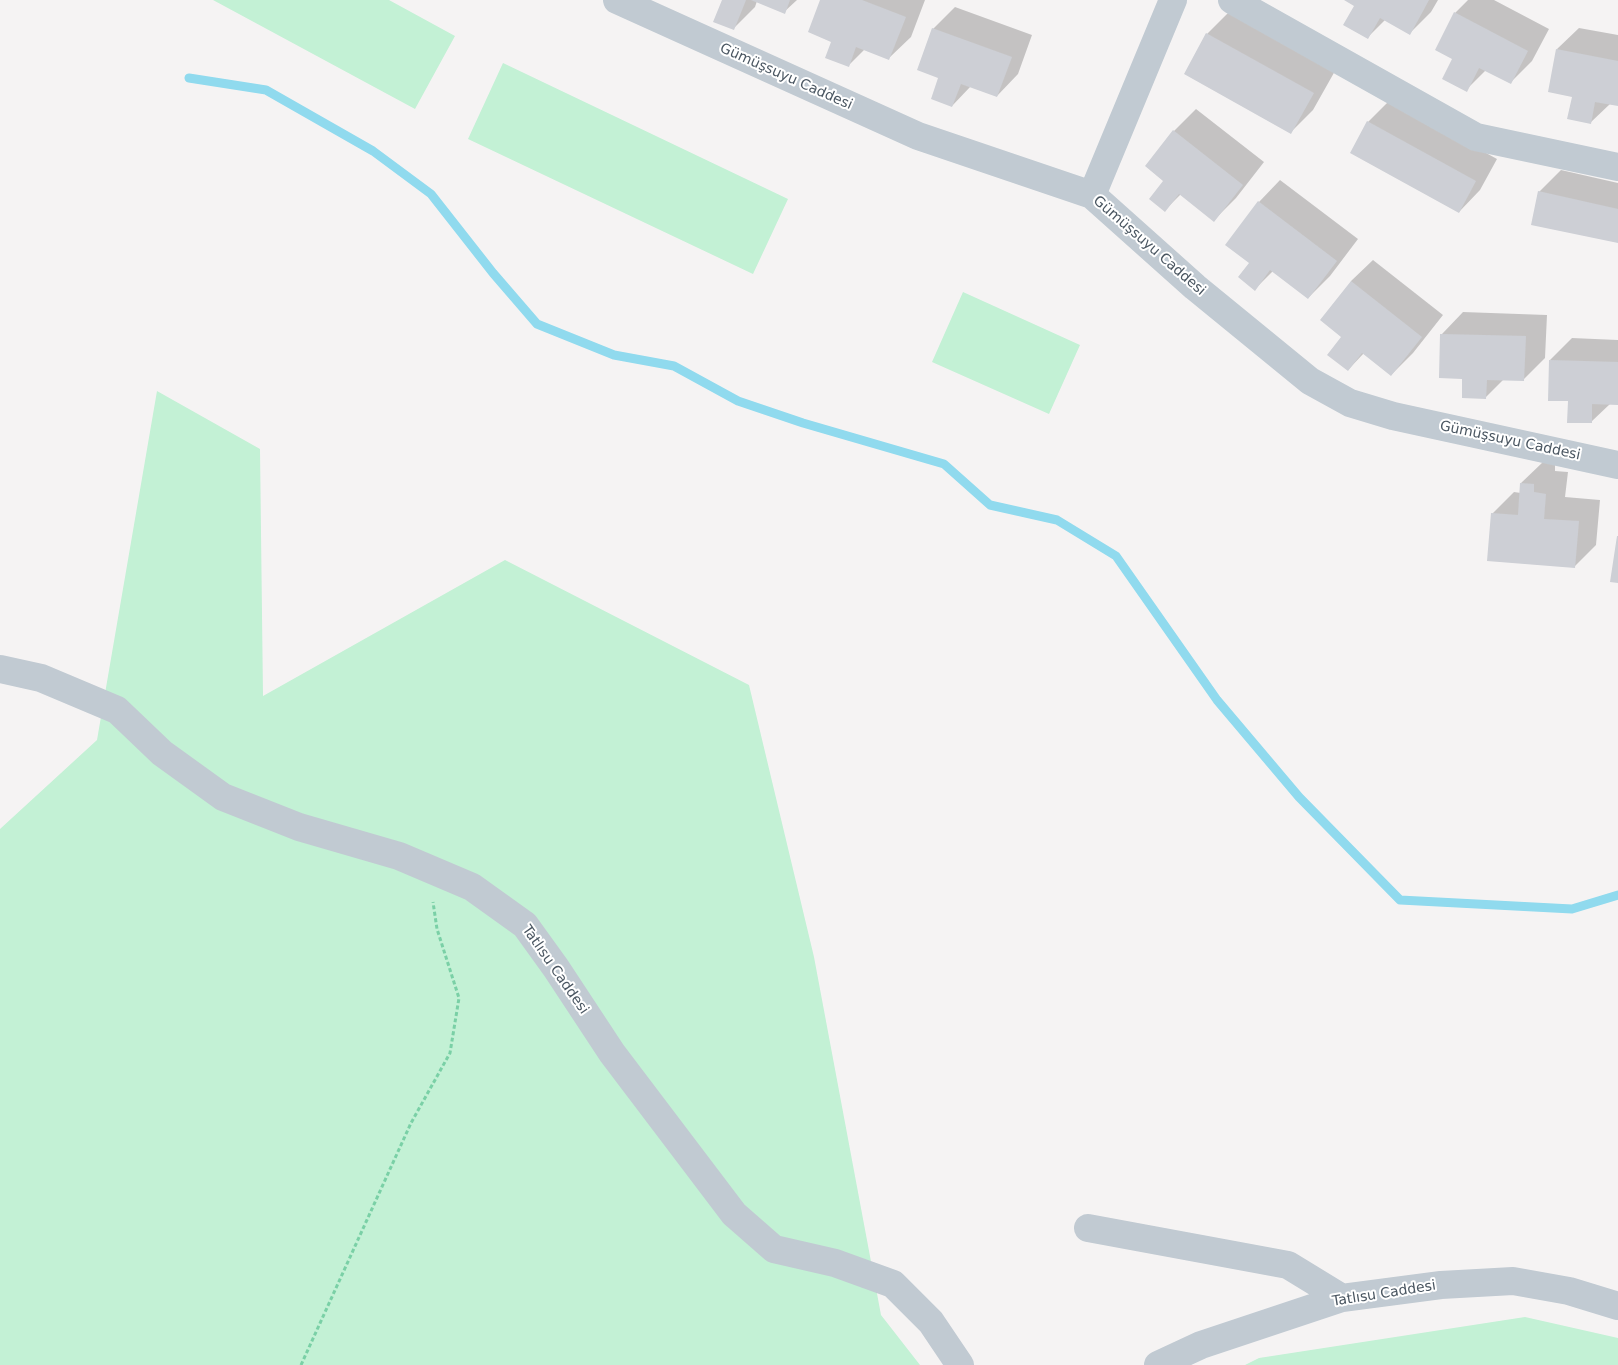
<!DOCTYPE html>
<meta charset="utf-8">
<style>
body{margin:0}
canvas{display:block;background:#f5f3f3}
</style>
<canvas width="1618" height="1365"></canvas>
<script>
const ctx = document.querySelector('canvas').getContext('2d');
ctx.lineJoin = 'round';
function paint(path, color) {
  ctx.fillStyle = color;
  ctx.fill(path, 'evenodd');
}
function strokePath(path, color, width, dash) {
  ctx.strokeStyle = color;
  ctx.lineWidth = width;
  ctx.lineCap = dash ? 'butt' : 'round';
  ctx.setLineDash(dash || []);
  ctx.stroke(path);
}
function write(font, color, halo, rows, align = 'center') {
  ctx.font = font + ' "DejaVu Sans",sans-serif';
  ctx.lineWidth = 4;
  ctx.setLineDash([]);
  ctx.textBaseline = 'middle';
  ctx.strokeStyle = halo;
  ctx.fillStyle = color;
  for (const [text, x, y, turn = 0] of rows) {
    ctx.save();
    ctx.translate(x, y);
    ctx.rotate((+turn || 0) * Math.PI / 180);
    ctx.textAlign = isNaN(turn) ? turn : align;
    if (halo) ctx.strokeText(text, 0, 0);
    ctx.fillText(text, 0, 0);
    ctx.restore();
  }
}
const green = new Path2D(`
 M213,0H389L455,36L415,109Z
 M503,63L788,199L753,274L468,139Z
 M963,292L1080,345L1049,414L932,362Z
 M157,391L260,449L263,696L505,560L749,685L814,957L881,1315L920,1365H0V829L97,740Z
 M1525,1317L1618,1338V1365H1245L1259,1358Z`);
const shadow = new Path2D(`
 M723,0H797L784,12L757,1L755,7L733,29Z
 M821,0H925L911,37L889,58L865,49L849,65L833,41Z
 M1347,0H1438L1431,12L1410,33L1385,20L1368,37L1356,5Z
 M1468,0H1494L1549,29L1532,61L1510,83L1486,70L1466,90L1454,58L1455,13Z
 M955,7L1032,35L1018,74L997,96L971,86L952,106L940,77L933,29Z
 M1229,12L1335,71L1313,110L1291,132L1207,34Z
 M1579,28L1618,35V105L1610,104L1590,123L1574,96L1557,49Z
 M1390,100L1497,159L1480,190L1459,212L1368,122Z
 M1196,109L1264,162L1236,198L1214,220L1181,194L1165,210V181L1146,166L1174,131Z
 M1561,170L1618,183V242L1539,192Z
 M1280,180L1358,239L1330,276L1308,298L1273,271L1255,289L1250,263L1259,202Z
 M1373,260L1443,315L1413,353L1391,375L1364,353L1348,370L1351,281Z
 M1463,312L1547,315L1545,358L1523,380L1504,379L1485,398L1463,378L1442,334Z
 M1572,338L1618,340V404H1610L1591,422L1569,400L1550,360Z
 M1543,462L1555,463V471L1568,472L1565,497L1600,500L1596,545L1575,566L1492,514L1514,492L1521,493V483Z`);
const stream = new Path2D(`
 M189,78L266,90L373,151L431,194L493,273L537,324L614,355L674,366L738,401L803,423L944,464L990,505L1057,520L1116,556L1217,700L1299,797L1400,900L1572,909L1618,895`);
const building = new Path2D(`
 M722,0H746L734,30L713,22Z
 M751,0H790L785,14Z
 M820,0H862L906,17L889,60L856,47L849,67L825,58L831,42L808,32Z
 M1344,0H1429L1410,35L1380,18L1368,39L1343,25L1354,6Z
 M1454,12L1528,51L1511,84L1479,68L1467,92L1442,79L1452,59L1435,50Z
 M932,28L1012,57L997,97L961,84L952,107L931,99L938,78L917,70Z
 M1206,33L1314,93L1291,134L1184,74Z
 M1556,49L1618,61V106L1595,102L1591,124L1567,119L1572,97L1548,92Z
 M1367,121L1476,181L1459,213L1350,153Z
 M1173,130L1243,185L1214,222L1179,194L1165,212L1149,199L1163,181L1145,166Z
 M1538,191L1618,209V243L1531,225Z
 M1258,201L1337,261L1308,299L1270,270L1255,291L1238,277L1249,263L1225,245Z
 M1351,281L1422,337L1391,376L1362,353L1348,371L1327,355L1341,337L1320,320Z
 M1440,334L1526,336L1524,381L1487,380L1486,399L1462,398V379L1439,378Z
 M1549,360L1618,362V405L1592,404V423H1567L1568,401H1548Z
 M1520,483L1534,484V492L1546,494L1544,519L1579,521L1575,568L1487,561L1491,513L1518,515Z
 M1617,536H1618V583L1610,582Z`);
const path = new Path2D(`
 M301,1365L411,1123L450,1053L459,998L437,929L433,902`);
const street = new Path2D(`
 M617,0L918,136L1092,195L1195,287L1310,381L1350,403L1393,416L1618,465
 M1232,0L1476,137L1618,167
 M1092,195L1173,0
 M0,669L41,678L117,710L162,753L223,797L299,827L399,856L472,887L525,925L556,968L612,1053L734,1214L774,1249L835,1263L893,1284L931,1322L960,1365
 M1088,1228L1288,1265L1342,1298
 M1158,1365L1201,1345L1342,1298L1441,1285L1513,1281L1569,1291L1618,1306`);
const streetNames = [
 ["Gümüşsuyu Caddesi",786,77,24],
 ["Gümüşsuyu Caddesi",1149,246,41],
 ["Gümüşsuyu Caddesi",1510,441,12],
 ["Tatlısu Caddesi",555,970,55],
 ["Tatlısu Caddesi",1384,1294,-9]
];
paint(green, '#c3f1d5');
paint(shadow, '#0003');
strokePath(stream, '#90daee', 9);
paint(building, '#cdcfd5');
strokePath(path, '#7ad0a6', 3, [4, 2.5]);
strokePath(street, '#c1cad2', 28);
write('14px', '#4a5661', '#fff', streetNames);
</script>
